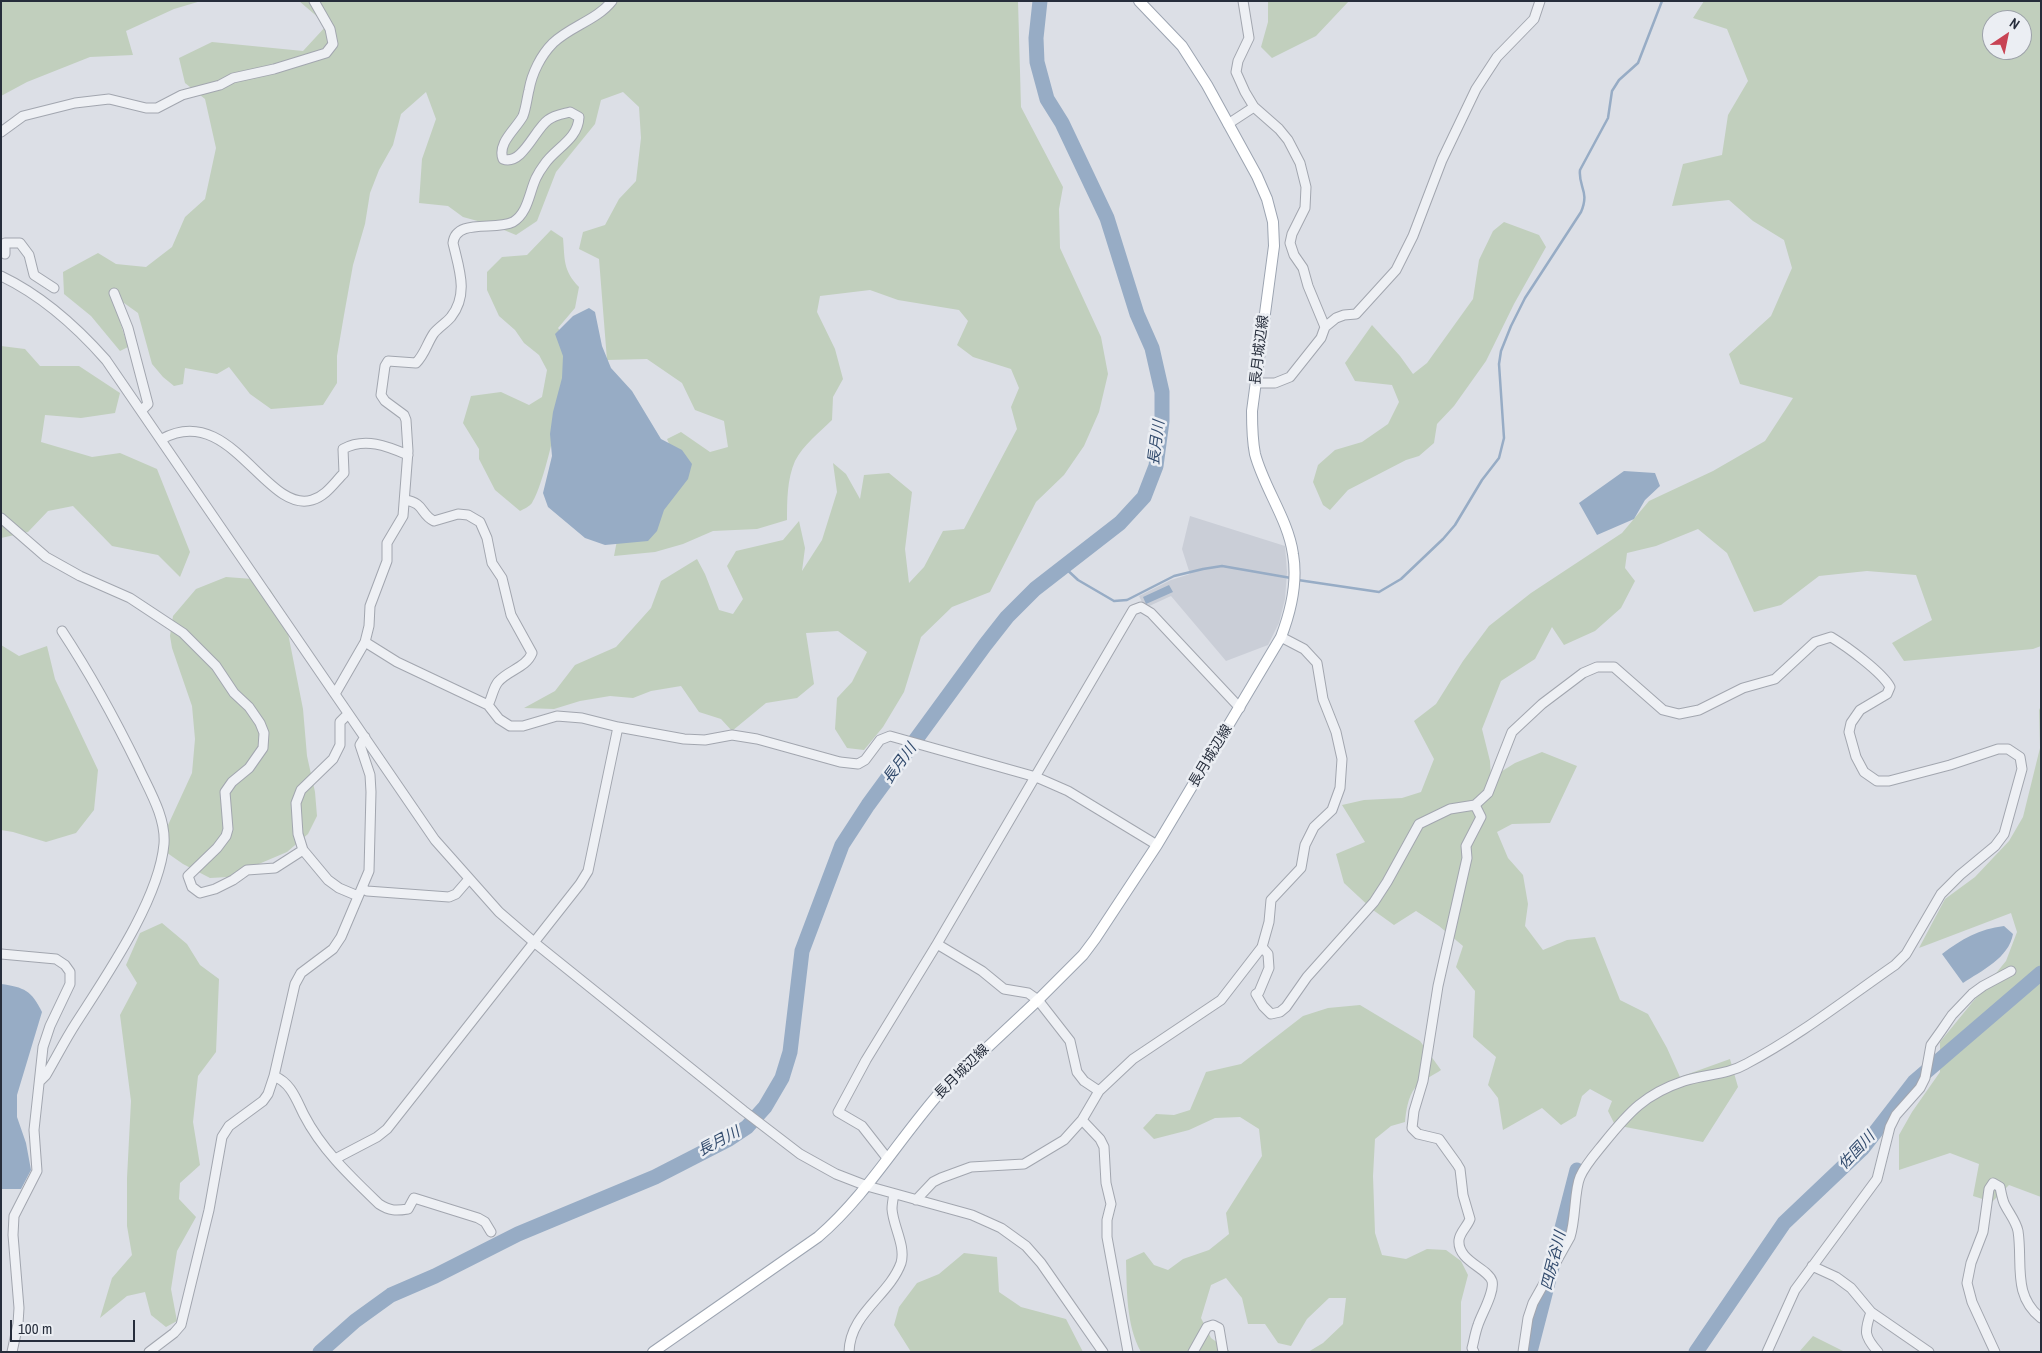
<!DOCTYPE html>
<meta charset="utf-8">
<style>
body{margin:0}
#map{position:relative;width:2042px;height:1353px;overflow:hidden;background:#dcdfe6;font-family:"Archivo Narrow",sans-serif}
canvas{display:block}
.frame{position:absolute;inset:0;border:2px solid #262d3b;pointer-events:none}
.north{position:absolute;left:1982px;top:10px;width:50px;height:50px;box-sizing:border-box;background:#ebeef3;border:1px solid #9ca1a9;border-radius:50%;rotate:34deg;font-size:14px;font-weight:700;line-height:20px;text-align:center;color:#262d3b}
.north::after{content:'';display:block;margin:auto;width:18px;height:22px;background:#c84354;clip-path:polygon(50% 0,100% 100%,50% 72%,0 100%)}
.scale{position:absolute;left:10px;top:1320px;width:125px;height:22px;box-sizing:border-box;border:2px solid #262d3b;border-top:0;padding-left:6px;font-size:15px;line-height:18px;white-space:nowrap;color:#262d3b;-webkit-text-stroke:4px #ebeef3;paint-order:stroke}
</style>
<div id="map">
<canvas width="2042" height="1353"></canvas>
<div class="frame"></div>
<div class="north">N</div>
<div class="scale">100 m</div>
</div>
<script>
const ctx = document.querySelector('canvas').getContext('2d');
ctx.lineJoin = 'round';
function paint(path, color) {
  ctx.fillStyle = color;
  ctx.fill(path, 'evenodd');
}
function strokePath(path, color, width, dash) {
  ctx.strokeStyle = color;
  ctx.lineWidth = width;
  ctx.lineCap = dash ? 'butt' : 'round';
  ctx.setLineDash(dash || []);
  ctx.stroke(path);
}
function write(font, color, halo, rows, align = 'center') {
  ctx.font = font + ' "Archivo Narrow","Noto Sans JP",sans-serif';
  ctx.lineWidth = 5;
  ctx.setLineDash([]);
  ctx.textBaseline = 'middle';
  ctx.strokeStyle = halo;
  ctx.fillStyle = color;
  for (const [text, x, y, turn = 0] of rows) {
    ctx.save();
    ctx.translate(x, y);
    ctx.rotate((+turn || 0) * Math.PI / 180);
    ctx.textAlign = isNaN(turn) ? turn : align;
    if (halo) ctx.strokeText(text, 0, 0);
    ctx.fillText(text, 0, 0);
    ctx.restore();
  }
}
const built = new Path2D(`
 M1190,516L1285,546L1287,572L1285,599L1279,623L1268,645L1226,661L1171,596L1145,608L1139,596L1171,580L1190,574L1182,549Z`);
const green = new Path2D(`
 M1,1H201L174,9L126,31L133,55L90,57L27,82L1,96Z
 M299,1H1018L1021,107L1063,187L1059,209L1060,248L1101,337L1108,374L1099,412L1084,446L1064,475L1036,502L990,592L952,607L921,637L904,692L883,727L864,750L847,748L835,729L837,698L852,682L867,652L838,631L806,633L814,684L797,698L766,703L732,731L721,719L699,712L681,686L651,691L633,698L610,696L580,701L554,709L524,708L555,691L575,665L616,647L651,608L661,581L697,559L705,574L719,610L733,614L743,599L727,566L736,551L783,540L799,521L805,548L802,571L822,540L837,492L833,463L846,474L860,499L864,475L889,473L912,492L905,549L909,583L924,567L943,531L964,529L1017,429L1011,407L1019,388L1011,369L973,357L957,345L968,321L959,310L898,300L870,290L820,296L817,312L835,349L843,379L833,397L832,420C820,432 803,445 795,461C787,479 787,501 787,520L757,529L713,531L683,544L655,552L614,556L619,530L679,467L667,439L681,432L710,452L728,447L724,421L695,410L682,383L647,359L607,360L599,259L579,249L583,232L605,225L619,199L636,181L641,138L639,107L623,92L601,100L595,124L556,172L537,221L516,235L492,225L463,217L448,206L419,203L422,159L436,119L426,92L401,114L393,145L379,170L370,193L365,224L353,265L344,315L337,356V383L323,405L271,409L250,394L229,367L217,374L185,368L183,384L174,386L163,377L152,364L138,313L124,303H114L128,347L120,351L91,316L64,294L63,272L98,253L116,264L146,267L172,247L185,217L205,199L216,148L205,99L185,83L179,58L212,42L303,51L327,25Z
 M1268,1H1349L1316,36L1272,58L1261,47L1268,22Z
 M1704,1H2041V646L2033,649L1904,661L1892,643L1932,620L1916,575L1867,571L1819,576L1781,605L1754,612L1727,553L1698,529L1656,546L1627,553L1625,568L1635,581L1621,608L1595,631L1564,645L1552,627L1535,659L1501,681L1482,729L1490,761L1491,778L1515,763L1542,752L1577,766L1550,823L1512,824L1497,832L1508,858L1523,875L1528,904L1525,926L1543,950L1567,940L1595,937L1620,1000L1648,1014L1667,1048L1680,1077L1730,1059L1738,1087L1703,1142L1615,1125L1608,1111L1612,1101L1590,1089L1582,1096L1576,1116L1561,1125L1542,1108L1503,1130L1498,1098L1488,1085L1496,1057L1473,1037L1475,991L1456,967L1463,946L1439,926L1416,911L1394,925L1373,910L1344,883L1336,854L1365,842L1342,805L1364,800L1402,798L1421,792L1434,759L1414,721L1436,704L1463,661L1489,626L1531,593L1622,533L1649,501L1713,471L1765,441L1793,398L1740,384L1729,354L1771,316L1792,268L1784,240L1753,221L1729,200L1672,206L1683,164L1722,155L1728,115L1748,81L1727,29L1693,18ZM1992,20H2022V50H1992Z
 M1504,222L1539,235L1546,247L1514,304L1486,361L1454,406L1437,424L1434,443L1419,456L1406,460L1348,490L1330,510L1323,505L1313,482L1318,465L1335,450L1362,442L1388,424L1399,402L1392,385L1355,381L1345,363L1372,325L1400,356L1413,374L1427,363L1473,299L1479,260L1493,231Z
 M551,230L563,238C565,261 563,270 579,287L575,308L558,328C562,333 568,339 568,344C570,369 546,483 532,503C530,506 524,509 520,511L495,490L479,459V449L463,423L471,396L501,392L529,405L542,397L547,370L539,355L524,343L515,330L499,316L487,290V272L502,257L527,255Z
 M1,346L25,349L40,366H79L120,393L115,413L81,418L45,415L41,442L92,457L120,453L157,469L190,552L180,577L158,555L112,546L73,506L48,511L28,532L1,538Z
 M226,577L253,579L270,589L284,613L303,709L307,756L315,792L317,816L308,834L287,852L228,877L210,878L183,864L163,850V836L192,773L195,739L192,706L172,648L170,636L173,616L196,589Z
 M1,645L19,656L47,646L55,679L98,770L94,810L76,833L46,842L13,832L1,830Z
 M2041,706V1197L2009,1185L1992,1202L1973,1196L1979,1164L1950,1153L1899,1170V1135L1912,1112L1940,1072V1042L2006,961L2017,932L2011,913L1919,948L1945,899L1975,877L2009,841L2023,817L2040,748L2039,710Z
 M162,923L187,944L200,965L219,979L216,1052L198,1076L193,1122L200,1165L180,1183L179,1199L196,1217L177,1251L171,1289L177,1321L166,1327L151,1315L145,1292L127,1296L100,1318L112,1278L132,1255L127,1226V1178L131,1101L120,1015L137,983L126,965L140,933Z
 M1360,1005L1420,1041L1441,1070C1434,1075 1419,1082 1415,1088C1408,1097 1406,1111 1405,1122L1391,1126L1375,1139L1373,1176L1375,1233L1382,1255L1406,1259L1427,1249L1446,1250L1461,1261L1468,1275L1461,1302V1352H1308L1323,1343L1343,1324L1346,1298H1329L1307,1319L1291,1346L1278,1343L1265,1324H1248L1242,1298L1226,1278L1211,1285L1201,1318L1211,1338L1231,1352H1141C1126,1325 1127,1290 1126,1260L1144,1252L1154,1265L1168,1270L1183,1259L1209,1250L1229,1234L1226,1213L1262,1156L1259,1129L1240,1117L1215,1118L1189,1130L1154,1139L1143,1128L1156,1114L1174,1115L1190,1110L1206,1072L1241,1064L1303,1016L1328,1008Z
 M964,1253L997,1257L999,1292L1021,1307L1066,1319L1083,1352H911L894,1325L899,1307L917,1283L939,1274Z
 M1813,1336L1845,1352H1799Z`);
const water = new Path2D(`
 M589,308L595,312L602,346L611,368L632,391L661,439L682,450L692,464L688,479L664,510L657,531L648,541L605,545L585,538L548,507L543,493L552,456L550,434L553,412L562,378L563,356L555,334L573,316Z
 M1624,471L1655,473L1660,486L1645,500L1634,519L1597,535L1579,503Z
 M1169,585L1173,592L1146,604L1143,597Z
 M2004,926L2013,934C2009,958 1981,971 1963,983L1942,954C1962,939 1979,929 2004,926Z
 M1,984C24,987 32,991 42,1012L17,1095V1117L26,1143L31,1170L21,1189H1Z`);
const stream = new Path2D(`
 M1063,566L1078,580L1114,601L1127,600L1174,576L1203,569L1222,566L1291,578
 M1298,580L1379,592L1401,579L1443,539L1455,525L1482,480L1499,458L1504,438L1499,364L1501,351L1511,326L1525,298L1581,212C1590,191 1578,187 1580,170L1608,118L1612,91L1619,80L1638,63L1662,1`);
const river = new Path2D(`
 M320,1352L355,1321L391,1295L435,1276L518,1234L655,1177L729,1139L747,1127L765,1107L782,1078L790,1052L802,951L842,845L868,805L985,645L1007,617L1035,589L1120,523L1144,497L1156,466L1162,421V392L1152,348L1137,314L1107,218L1062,123L1047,99L1037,62L1036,38L1040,1
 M1530,1352L1577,1170
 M1696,1352L1784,1223L1863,1148L1914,1082L2041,973`);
const minor = new Path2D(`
 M1243,1L1249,38L1238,61L1236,72L1245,92L1254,107L1279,129L1288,140L1300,163L1306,187L1305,208L1292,234L1290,243L1294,255L1303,268L1308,286L1325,327
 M1228,124L1254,107
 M1,132L23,116L75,103L109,99L146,108H157L182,95L220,85L233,78L274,69L326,53L333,44L330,29L314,1
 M5,254V243H20L29,255L34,275L54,288
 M1,276C43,296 76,326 106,360L435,840L499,912L535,943L744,1111L800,1154L836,1174L867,1186L972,1215L1001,1228L1026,1246L1041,1263L1103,1352
 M114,293L128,328L148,404L142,410
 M1256,383H1275L1290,377L1321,338L1325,327L1336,318L1344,315L1356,314L1396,270L1413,236L1442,160L1476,89L1497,57L1534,19L1540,1
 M162,439C230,401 266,514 312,500C326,496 334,483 344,473L343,449C365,437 387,446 408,455
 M405,500C425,503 420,514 434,521L458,514L468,515L480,522L487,538L492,563L502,578L511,615L532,653C526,668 508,670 498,682C493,688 492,698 488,705
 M1,518L46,557L80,576L130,598L183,633L216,666L234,693L249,707L260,723L264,733L263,748L249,768L232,782L225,792L228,829L226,836L217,848L188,876L192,887L200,893L215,889L233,880L247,870L275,868L303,850
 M365,642L397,662L488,705L499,719L510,726H523L557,716L582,718L618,727L684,739L705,740L732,735L757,739L840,762L858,764L865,760L880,740L890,736L1036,777L1068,791L1157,845
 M335,694L365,642L369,626L370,606L387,561V543L403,516L408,451L406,420L404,415L385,401L381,395L385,366L388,361L416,363C425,354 427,343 434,333C439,327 446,323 451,317C469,294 459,269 453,243C456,218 495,231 513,222C528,213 529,193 536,178C538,174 541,169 544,165C555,148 578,140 579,117L570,112C562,114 554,115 548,120C535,129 522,166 503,159C497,143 516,129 523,116C526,108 527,98 529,90C532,73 541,55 553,43C571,26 597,20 612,1
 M348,714L340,722V745L333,759L301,790L296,803L298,834L303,850L328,880L339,888L358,896
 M362,888L367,891L449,897L456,894L469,879
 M937,944L982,971L1004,989L1028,993L1038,1000L1070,1041L1077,1072L1084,1081L1099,1091
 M1262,947L1268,954L1269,968L1259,992L1256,994L1263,1006L1271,1014L1280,1012L1286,1007L1307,977L1374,902L1387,882L1419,824L1450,809L1475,805L1488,793L1512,732L1542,704L1583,673L1597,667H1614L1663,710L1679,714L1699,710L1743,688L1775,679L1815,642L1831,637C1846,646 1882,672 1890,687L1887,694L1860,710L1851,723L1849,732L1856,757L1864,772L1877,781H1889L1950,765L1998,749H2008L2020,757L2022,769L2004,834L1995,846L1960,875L1941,894L1906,954L1895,965C1846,999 1799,1036 1746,1064C1727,1075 1705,1074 1684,1081C1645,1094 1629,1112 1604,1143C1596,1153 1585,1165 1580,1177C1574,1191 1576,1219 1570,1237L1533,1303L1528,1318L1523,1352
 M1,954L56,959L65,965L70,972V984L50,1026L43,1047L34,1130L37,1171L14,1216L13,1235L19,1308L18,1324L12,1352
 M274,1076C291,1083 296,1099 304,1115C322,1150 351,1177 379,1204C390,1211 396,1211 408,1209L414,1198L478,1218L485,1222L491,1232
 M40,1081L46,1075C56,1058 65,1040 76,1023C106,976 159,900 164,844C166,817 149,790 138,766C115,719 91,675 62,631
 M1082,1120L1100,1139L1104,1147L1106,1183L1111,1204L1107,1220V1237L1128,1352
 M887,1158L862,1126L838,1112L866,1060L937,944L1133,610L1141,607L1151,613L1240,708
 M335,1159L377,1137L387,1129L580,884L588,871L618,727
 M916,1200L933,1182L941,1178L971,1167L1024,1164L1064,1140L1082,1120L1099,1091L1133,1059L1221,1000L1262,947L1269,922L1271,900L1301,868L1305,845L1314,827L1332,810L1340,788L1342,759L1336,732L1323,699L1317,663L1304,649L1281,637
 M1812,1266L1836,1277L1851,1288L1871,1312L1929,1352
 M1871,1312C1864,1332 1864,1336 1878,1352
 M149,1352L174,1333L181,1325L209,1210L222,1137L229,1126L263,1101L268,1094L274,1076L295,984L301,973L333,949L341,937L369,871L371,792L370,775L360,745L365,737
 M849,1352C850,1313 889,1296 901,1263C906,1246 893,1226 892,1209C892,1204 893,1199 894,1194
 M1193,1352L1207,1327L1213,1325L1219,1328L1223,1352
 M1474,1352L1472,1348C1474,1341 1475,1333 1478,1325C1481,1315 1495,1292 1492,1281C1488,1268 1457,1261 1459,1240C1460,1232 1467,1227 1470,1219L1463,1195L1460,1169L1457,1164L1439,1139L1418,1134L1412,1128L1414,1111L1423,1081L1438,986L1467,858L1466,846L1481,817L1475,805
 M1767,1352L1795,1290L1877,1179L1890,1127L1896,1115L1920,1088L1925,1078L1931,1045L1941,1031L1952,1015L1972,994L1983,986L2011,971
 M1995,1352L1972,1302L1967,1283L1971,1263L1983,1232L1989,1189L1993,1183L2000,1187C2001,1192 2002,1198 2004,1203C2008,1212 2016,1221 2018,1231C2023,1263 2012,1295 2041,1318`);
const major = new Path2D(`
 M653,1352L818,1237C867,1195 900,1137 943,1089L1038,1000L1083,955L1095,939L1157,845L1281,637C1291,611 1298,583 1293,554C1288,519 1264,488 1255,454C1252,439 1252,426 1252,411L1274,246L1273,222L1267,199L1257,176L1207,85L1182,46L1139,1`);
const streetNames = [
 ["長月城辺線",1260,350,-83],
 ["長月城辺線",1211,756,-59],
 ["長月城辺線",962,1072,-45]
];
const waterNames = [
 ["長月川",1157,443,-83],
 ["長月川",900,764,-54],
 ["長月川",719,1142,-28],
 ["佐国川",1857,1151,-47],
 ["四尻谷川",1554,1261,-76]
];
paint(built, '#caced7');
paint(green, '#c1cfbd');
paint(water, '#97acc5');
strokePath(stream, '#97acc5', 2.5);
strokePath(river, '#97acc5', 15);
strokePath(minor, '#a2a6af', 11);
strokePath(major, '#9ca4b1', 12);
strokePath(minor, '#eef0f4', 9);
strokePath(major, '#fff', 10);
write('14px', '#262d3b', '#ebeef3', streetNames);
write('italic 15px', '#324b6d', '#ebeef3', waterNames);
</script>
